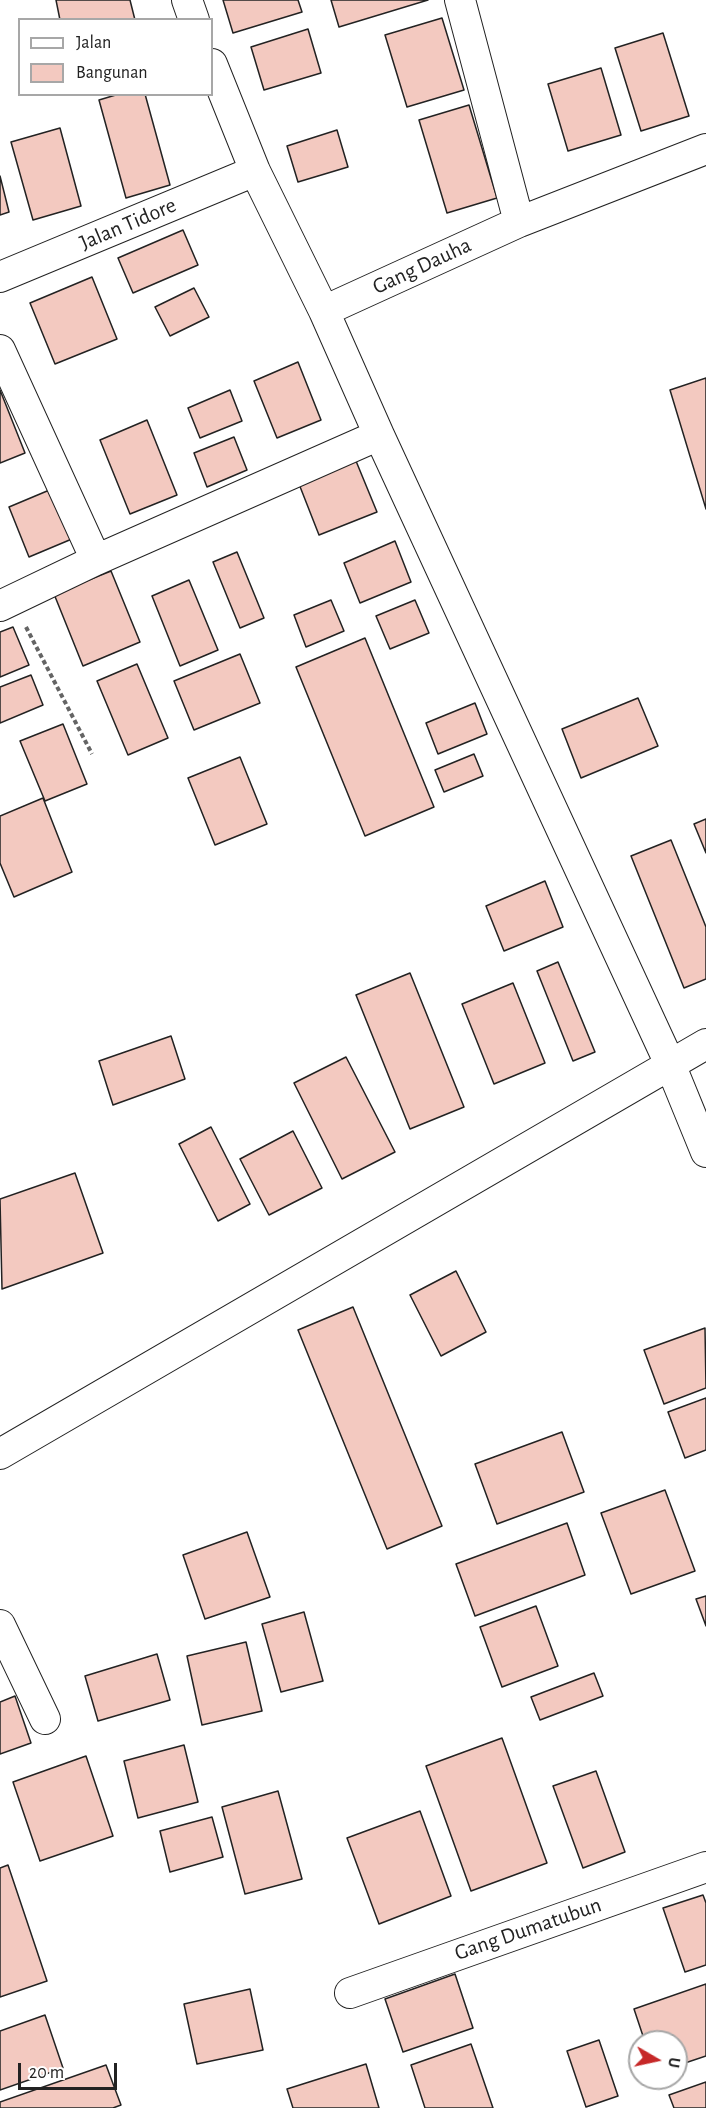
<!DOCTYPE html>
<style>
body{margin:0}
#map{position:relative;width:706px;height:2108px;overflow:hidden;background:#fff;font-family:"Alegreya Sans",sans-serif}
canvas{display:block}
.legend{position:absolute;left:18px;top:18px;width:195px;height:78px;box-sizing:border-box;background:#fff;border:2px solid #a7a7a7;margin:0;padding:8px 10px;list-style:none;font-size:18px;color:#222}
.legend li{display:flex;align-items:center;gap:12px;height:30px}
.legend b{width:30px;border:2px solid #a7a7a7}
.north{position:absolute;left:628px;top:2030px;width:60px;height:60px;box-sizing:border-box;background:#fff;border:2px solid #a7a7a7;border-radius:50%;rotate:99deg;font-size:16px;font-weight:700;line-height:24px;text-align:center;color:#222}
.north::after{content:'';display:block;margin:auto;width:21px;height:27px;background:#c62828;clip-path:polygon(50% 0,100% 100%,50% 72%,0 100%)}
.scale{position:absolute;left:18px;top:2063px;width:99px;height:27px;box-sizing:border-box;border:3px solid #222;border-top:0;padding-left:8px;font-size:18px;line-height:21px;white-space:nowrap;color:#222;-webkit-text-stroke:4px #fff;paint-order:stroke}
</style>
<div id="map">
<canvas width="706" height="2108"></canvas>
<ul class="legend">
<li><b style="height:8px;background:#fff"></b>Jalan</li>
<li><b style="height:16px;background:#f3c9c0"></b>Bangunan</li>
</ul>
<div class="north">U</div>
<div class="scale">20 m</div>
</div>
<script>
const ctx = document.querySelector('canvas').getContext('2d');
ctx.lineJoin = 'round';
function paint(path, color) {
  ctx.fillStyle = color;
  ctx.fill(path, 'evenodd');
}
function strokePath(path, color, width, dash) {
  ctx.strokeStyle = color;
  ctx.lineWidth = width;
  ctx.lineCap = dash ? 'butt' : 'round';
  ctx.setLineDash(dash || []);
  ctx.stroke(path);
}
function write(font, color, halo, rows, align = 'center') {
  ctx.font = font + ' "Alegreya Sans",sans-serif';
  ctx.lineWidth = 4.5;
  ctx.setLineDash([]);
  ctx.textBaseline = 'middle';
  ctx.strokeStyle = halo;
  ctx.fillStyle = color;
  for (const [text, x, y, turn = 0] of rows) {
    ctx.save();
    ctx.translate(x, y);
    ctx.rotate((+turn || 0) * Math.PI / 180);
    ctx.textAlign = isNaN(turn) ? turn : align;
    if (halo) ctx.strokeText(text, 0, 0);
    ctx.fillText(text, 0, 0);
    ctx.restore();
  }
}
const building = new Path2D(`
 M56,0H130L135,20H60Z
 M223,0H298L302,12L233,33Z
 M331,0H428L339,27Z
 M442,18L464,90L407,107L385,35Z
 M308,29L321,73L264,90L251,47Z
 M663,33L689,116L641,131L615,48Z
 M601,68L621,135L568,151L548,84Z
 M119,94H145L170,185L126,198L99,100Z
 M469,105L497,198L447,213L419,120Z
 M60,128L81,206L33,220L11,142Z
 M337,130L348,167L298,182L287,146Z
 M0,176L9,212L0,215Z
 M183,230L198,265L133,293L118,258Z
 M92,277L117,339L55,364L30,303Z
 M194,288L209,317L170,336L155,307Z
 M298,362L321,420L277,438L254,381Z
 M706,378V509L670,390Z
 M0,390L25,453L0,463Z
 M230,390L242,421L200,438L188,408Z
 M147,420L177,495L130,514L100,440Z
 M234,437L247,470L207,487L194,453Z
 M356,461L377,512L319,535L299,484Z
 M59,486L79,536L29,557L9,507Z
 M395,541L411,582L360,603L344,563Z
 M237,552L264,618L240,628L213,562Z
 M111,571L140,642L83,666L54,594Z
 M189,580L218,650L180,666L152,596Z
 M331,600L344,631L306,647L294,615Z
 M415,600L429,633L390,649L376,616Z
 M13,627L29,665L0,677V632Z
 M365,638L434,807L365,836L296,667Z
 M240,654L260,703L194,730L174,681Z
 M137,664L168,738L128,755L97,681Z
 M31,675L43,705L0,723V687Z
 M638,698L658,746L581,778L562,729Z
 M475,703L487,734L438,754L426,723Z
 M63,724L87,784L45,801L20,741Z
 M474,754L483,776L444,792L435,770Z
 M240,757L267,824L215,845L188,778Z
 M43,798L72,872L14,897L0,863V816Z
 M706,819V853L694,824Z
 M671,840L706,927V979L684,988L631,856Z
 M545,881L563,927L504,951L486,906Z
 M558,962L595,1052L573,1061L537,971Z
 M410,973L464,1107L410,1129L356,995Z
 M513,983L545,1063L494,1084L462,1004Z
 M171,1036L185,1079L113,1105L99,1061Z
 M346,1057L395,1152L342,1179L294,1083Z
 M211,1127L250,1204L218,1221L179,1144Z
 M293,1131L322,1188L269,1215L240,1159Z
 M75,1173L103,1253L2,1289L0,1199Z
 M456,1271L486,1332L441,1356L410,1295Z
 M353,1307L442,1526L387,1549L298,1330Z
 M705,1328L706,1388L664,1404L644,1350Z
 M706,1398V1450L685,1458L668,1412Z
 M562,1432L584,1492L497,1524L475,1464Z
 M665,1490L695,1571L631,1594L601,1513Z
 M567,1523L585,1575L475,1616L456,1564Z
 M247,1532L270,1597L205,1619L183,1555Z
 M706,1596V1626L696,1599Z
 M536,1606L558,1666L502,1687L480,1627Z
 M304,1612L323,1681L281,1692L262,1624Z
 M246,1642L262,1711L202,1725L187,1656Z
 M157,1654L170,1700L98,1721L85,1676Z
 M594,1673L603,1696L540,1720L531,1697Z
 M15,1696L31,1743L0,1754V1702Z
 M502,1738L547,1863L471,1891L426,1766Z
 M184,1745L198,1802L138,1818L124,1761Z
 M86,1756L113,1836L40,1861L13,1782Z
 M596,1771L625,1852L583,1868L553,1786Z
 M278,1791L302,1879L245,1894L222,1807Z
 M420,1811L451,1896L379,1924L347,1838Z
 M212,1817L223,1857L170,1872L160,1831Z
 M8,1865L47,1981L0,1997V1868Z
 M703,1895L706,1903V1965L685,1972L663,1908Z
 M455,1974L473,2028L403,2052L385,1999Z
 M706,1984V2056L676,2066V2042H645L634,2009Z
 M250,1989L263,2050L197,2064L184,2004Z
 M45,2015L63,2068L0,2090V2031Z
 M599,2040L618,2096L586,2107L567,2051Z
 M471,2044L493,2108H425L411,2065Z
 M366,2064L379,2108H293L287,2089Z
 M106,2065L121,2105L113,2108H0V2102Z
 M706,2082V2108H674L669,2095Z`);
const path = new Path2D(`
 M26,627L92,754`);
const street = new Path2D(`
 M187,0L194,20
 M460,0L519,222
 M212,64L255,171L324,311L379,435L670,1064L706,1152
 M0,277L255,171
 M324,311L519,222L706,149
 M0,350L96,560
 M0,606L96,560L379,435
 M0,1454L706,1044
 M0,1625L45,1719
 M350,1993L706,1867`);
const streetNames = [
 ["Jalan Tidore",128,224,-23],
 ["Gang Dauha",422,266,-25],
 ["Gang Dumatubun",528,1929,-19]
];
paint(building, '#f3c9c0');
strokePath(building, '#222', 1.5);
strokePath(street, '#222', 32);
strokePath(path, '#646464', 4, [4.5, 3]);
strokePath(street, '#fff', 30);
write('22px', '#222', '#fff', streetNames);
</script>
